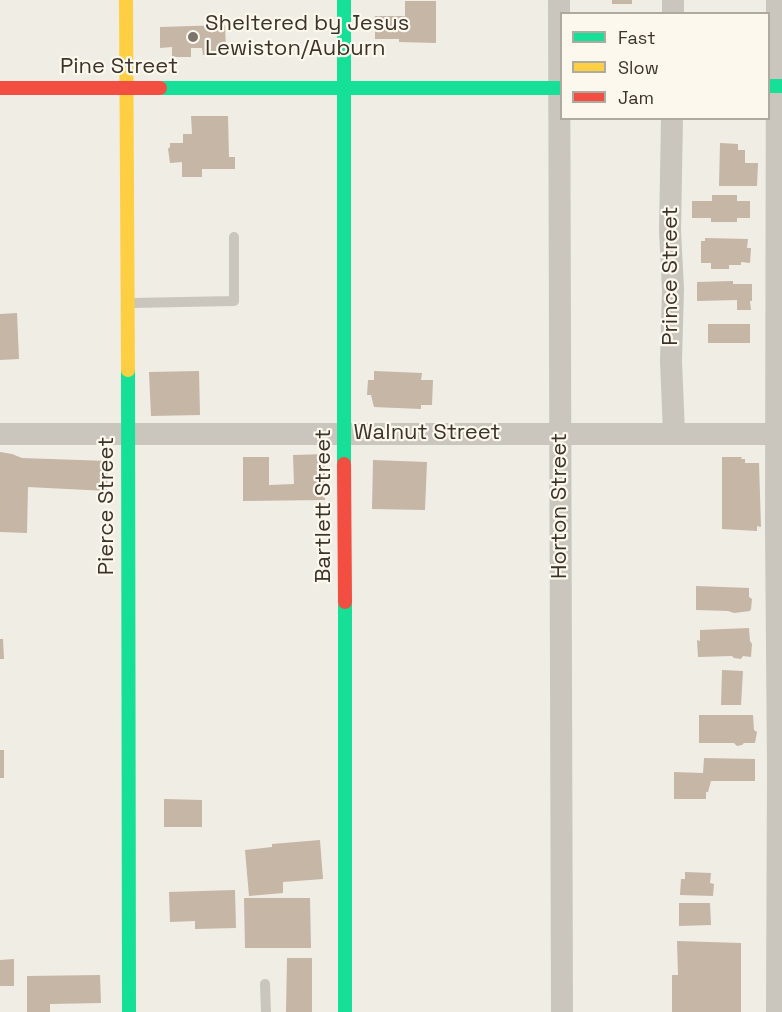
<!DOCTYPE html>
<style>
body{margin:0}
#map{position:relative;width:782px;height:1012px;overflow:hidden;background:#f0ede5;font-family:"Space Grotesk",sans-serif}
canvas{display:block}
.legend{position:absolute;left:560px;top:12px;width:210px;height:108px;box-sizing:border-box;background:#fcf8ed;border:2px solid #afaa9f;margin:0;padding:8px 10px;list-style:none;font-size:18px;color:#3c342a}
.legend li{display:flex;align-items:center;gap:12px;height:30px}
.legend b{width:30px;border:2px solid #afaa9f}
</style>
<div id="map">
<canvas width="782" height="1012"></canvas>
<ul class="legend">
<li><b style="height:8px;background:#16e098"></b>Fast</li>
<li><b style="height:8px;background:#ffcf43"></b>Slow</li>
<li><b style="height:8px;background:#f24e42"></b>Jam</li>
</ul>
</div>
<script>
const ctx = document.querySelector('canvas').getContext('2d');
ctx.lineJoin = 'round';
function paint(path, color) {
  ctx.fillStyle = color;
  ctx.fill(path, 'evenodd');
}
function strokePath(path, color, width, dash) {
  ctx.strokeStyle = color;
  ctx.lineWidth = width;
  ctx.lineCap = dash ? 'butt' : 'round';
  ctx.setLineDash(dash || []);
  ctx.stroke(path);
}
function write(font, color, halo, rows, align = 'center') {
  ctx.font = font + ' "Space Grotesk",sans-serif';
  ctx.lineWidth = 4.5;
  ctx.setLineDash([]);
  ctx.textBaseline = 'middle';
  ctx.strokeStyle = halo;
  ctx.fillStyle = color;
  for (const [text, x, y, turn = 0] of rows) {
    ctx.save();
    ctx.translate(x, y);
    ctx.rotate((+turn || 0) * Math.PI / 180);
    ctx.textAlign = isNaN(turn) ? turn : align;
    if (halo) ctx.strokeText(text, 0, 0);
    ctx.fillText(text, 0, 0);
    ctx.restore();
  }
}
const building = new Path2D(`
 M612,0H632V4H612Z
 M405,1H436V43L399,42V39H375V16H405Z
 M225,25L226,49H218V55H203L202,48H191V57H172V47L160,48V27Z
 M191,116H228L229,157H235V169H202V177H182V162L170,163L168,149L170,147V143H183V134H192Z
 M720,143L738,144V150H745V163H758L757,186H719Z
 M712,195H737V201H750V218H737V222H711V218H692V201H712Z
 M705,238L748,239L747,248H751L750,263L741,262V265H729V269H711V263H701V241H705Z
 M733,281V284H752V301H750L751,310H737V300L697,301V282Z
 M17,313L19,359L0,360V314Z
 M708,324H750V343H708Z
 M199,371L200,415L151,416L149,372Z
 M374,371L422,373L421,380H433L432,405H421V409L374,407L371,395H367L368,380H374Z
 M0,452L12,454L22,458L108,461L107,491L28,487L27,533L0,532Z
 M325,454V500L243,501V457H269V485L294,484L293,455Z
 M722,457H742L741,459H745V463H759L761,527L757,526V531L722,529Z
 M373,460L427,462L425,510L372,509Z
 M696,586L749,588V597L752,599L751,609L750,611L734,613L728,611L696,610Z
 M749,628L750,641L752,644L751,657L743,656L741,659L734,658L732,656L698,657L697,640L700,641V630Z
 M0,639H3L4,659H0Z
 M722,670L743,671L741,705H721Z
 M699,715H753L754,730L757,732L755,743H744L742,745L737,746L734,743H699Z
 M0,750H4V778H0Z
 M704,758L755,759V781H711L708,792H706V799H674V772L703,773Z
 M164,799L202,800V827H164Z
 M320,840L323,879L283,882V893L249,896L245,850L272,847V844Z
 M685,872L711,873L710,883L714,884L713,896L680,895L681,879H685Z
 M235,890L236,928L195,929V921L170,922L169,892Z
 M244,898H310L311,948H245Z
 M679,903H710L711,925L679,926Z
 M677,941L741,943V1012H672V975H678Z
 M287,958H312V1012H286Z
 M14,959V986H0V960Z
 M100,975L101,1003L50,1004V1012H27V976Z`);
const lane = new Path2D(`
 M131,303L234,301V237
 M265,984L266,1012`);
const street = new Path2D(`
 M559,0L562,1012
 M673,14V0
 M672,118L670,231L673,289L671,361L674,433
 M0,434H782
 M777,1012L778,769L776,526L777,0`);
const fast = new Path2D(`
 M344,0V464
 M768,86H782
 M160,88H562
 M128,370L129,1012
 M345,602V1012`);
const slow = new Path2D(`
 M126,0L128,370`);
const jam = new Path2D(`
 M0,88H160
 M344,464L345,602`);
const markers = [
 [193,37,6,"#7b756b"]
];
const poiNames = [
 ["Sheltered by Jesus",205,24],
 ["Lewiston/Auburn",205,49]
];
const streetNames = [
 ["Pine Street",119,67],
 ["Prince Street",671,276,-90],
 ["Walnut Street",427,433],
 ["Pierce Street",107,506,-90],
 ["Bartlett Street",324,506,-90],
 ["Horton Street",560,506,-90]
];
paint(building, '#c5b6a6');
strokePath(lane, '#cac6bd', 10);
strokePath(street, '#cac6bd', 22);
strokePath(fast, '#16e098', 14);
strokePath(slow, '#ffcf43', 14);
strokePath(jam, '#f24e42', 14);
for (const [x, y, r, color] of markers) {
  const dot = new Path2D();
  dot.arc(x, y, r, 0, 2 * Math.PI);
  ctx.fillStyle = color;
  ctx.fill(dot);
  strokePath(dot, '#fcf8ed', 2);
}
write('22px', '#3c342a', '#fcf8ed', poiNames, 'left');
write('22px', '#3c342a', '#fcf8ed', streetNames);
</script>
